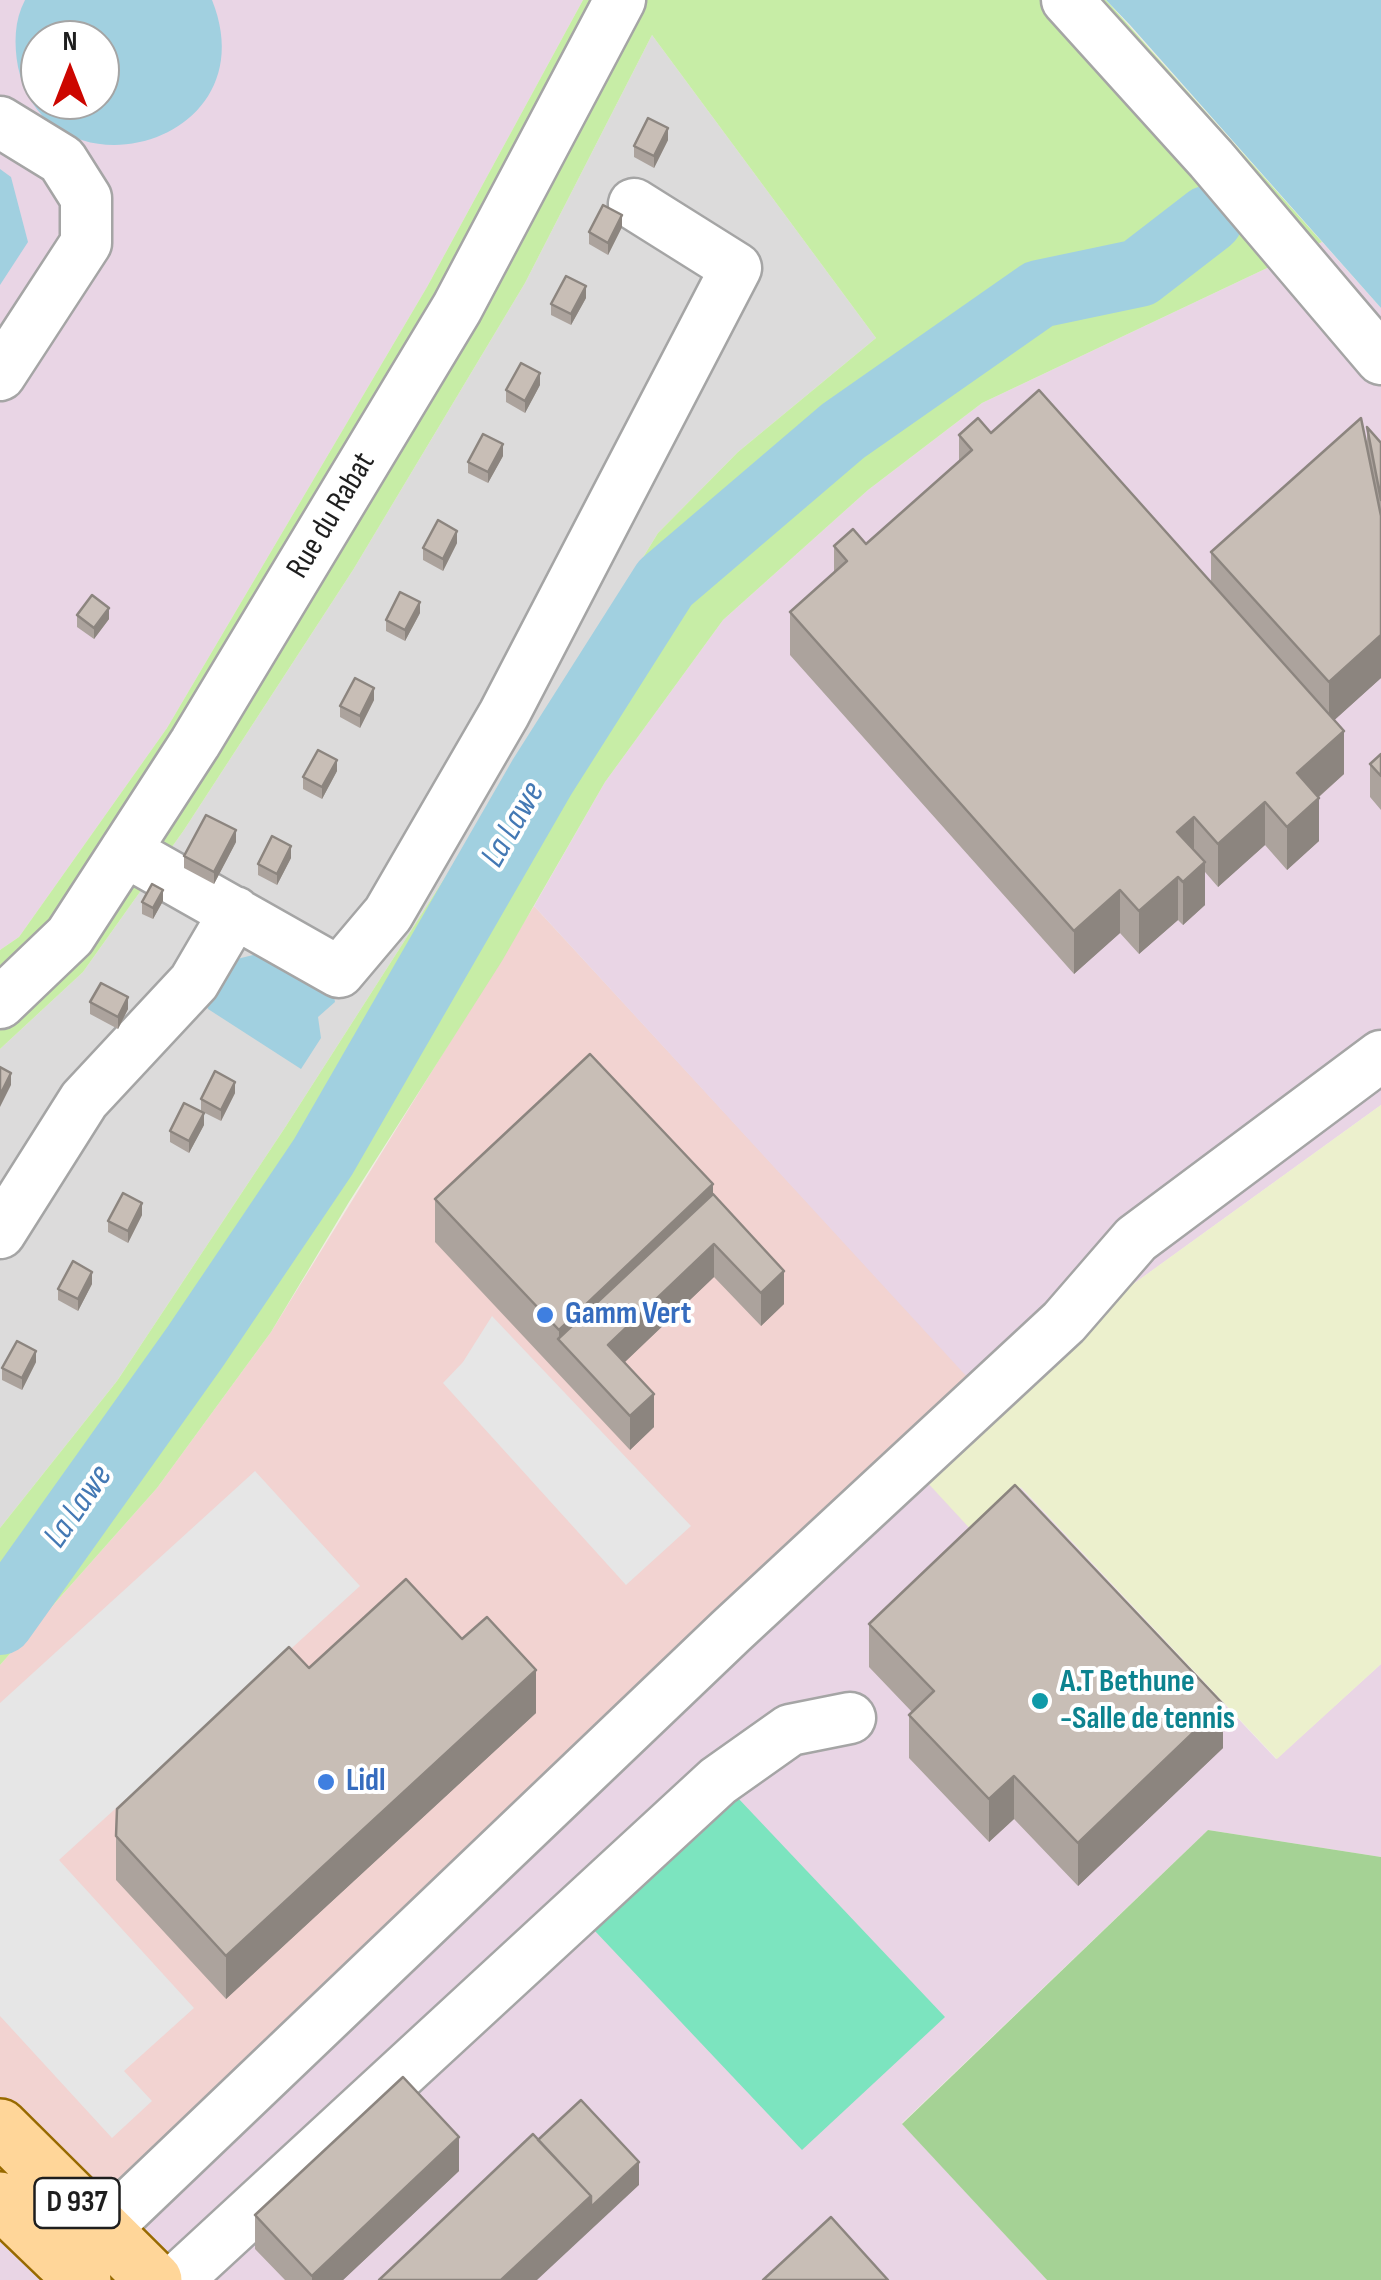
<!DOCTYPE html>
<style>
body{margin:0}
#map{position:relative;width:1381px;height:2280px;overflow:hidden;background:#f0ece3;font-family:"Sofia Sans Condensed",sans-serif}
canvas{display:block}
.north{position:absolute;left:20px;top:20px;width:100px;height:100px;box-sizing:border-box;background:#fff;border:2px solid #a5a5a5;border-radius:50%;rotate:0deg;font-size:28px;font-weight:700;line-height:40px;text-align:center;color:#1e1e1e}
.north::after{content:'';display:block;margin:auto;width:35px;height:45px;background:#cc0600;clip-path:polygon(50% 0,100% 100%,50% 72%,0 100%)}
</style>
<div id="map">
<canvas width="1381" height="2280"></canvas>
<div class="north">N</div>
</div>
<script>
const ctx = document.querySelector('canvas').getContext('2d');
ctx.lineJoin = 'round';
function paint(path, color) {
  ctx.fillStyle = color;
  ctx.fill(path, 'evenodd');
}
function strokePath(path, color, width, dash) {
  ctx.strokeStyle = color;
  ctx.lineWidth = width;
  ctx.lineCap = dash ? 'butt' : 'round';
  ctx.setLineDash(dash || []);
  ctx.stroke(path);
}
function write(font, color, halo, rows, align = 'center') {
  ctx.font = font + ' "Sofia Sans Condensed",sans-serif';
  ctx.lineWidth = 8;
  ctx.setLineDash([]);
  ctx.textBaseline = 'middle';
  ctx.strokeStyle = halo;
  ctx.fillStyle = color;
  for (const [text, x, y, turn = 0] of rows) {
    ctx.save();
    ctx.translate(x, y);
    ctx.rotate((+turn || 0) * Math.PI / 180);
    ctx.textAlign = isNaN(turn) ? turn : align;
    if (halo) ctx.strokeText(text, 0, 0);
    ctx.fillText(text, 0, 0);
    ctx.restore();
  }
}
const residential = new Path2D(`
 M652,35L876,338L738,452L658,533L478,826L286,1126L117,1381L0,1528V1049L83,972L184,830L353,570L525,283Z`);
const commercial = new Path2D(`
 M534,906L969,1377L790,1542L84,2254L0,2170V1665L157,1488L271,1332Z`);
const industrial = new Path2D(`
 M0,0H583L427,287L167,728L19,937L0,950ZM40,40H100V100H40Z
 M1322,242L1381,308V1105L1107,1303L1020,1487L1276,1759L1381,1664V1857L1208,1830L902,2123L1047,2280H0V2170L84,2253L649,1688L790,1542L968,1378L534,906L605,782L723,620L868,490L982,403Z`);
const farmland = new Path2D(`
 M1381,1105V1664L1277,1759L1021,1487L974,1533L925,1480L1107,1303Z`);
const grass = new Path2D(`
 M583,0H1106L1322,242L982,403L868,490L723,620L605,782L502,961L349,1202L271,1332L157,1488L0,1665V1528L117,1381L286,1126L478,826L658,533L738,452L876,338L652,35L525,283L353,570L184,830L83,972L0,1049V950L19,937L167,728L427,287Z`);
const forest = new Path2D(`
 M1208,1830L1381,1857V2280H1047L902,2124Z`);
const pitch = new Path2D(`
 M737,1797L945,2017L802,2150L594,1930Z`);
const parking = new Path2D(`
 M492,1316L691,1526L626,1585L443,1383L463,1362Z
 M255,1471L360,1586L59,1860L194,2008L124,2071L152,2101L112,2138L0,2016V1703Z`);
const water = new Path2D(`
 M25,0H212C271,147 47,204 18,67C14,44 14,21 25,0ZM40,40H100V100H40Z
 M1106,0H1381V308L1130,25Z
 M0,169L11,177L28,242L0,285Z
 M257,954L333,991L335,1002L318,1017L321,1038L301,1069L208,1009L205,1001L233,960Z`);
const river = new Path2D(`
 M0,1621L195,1347L323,1157L542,777L665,583L843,431L1039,294L1139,273L1209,219`);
const minor = new Path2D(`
 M1067,0L1211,159L1381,359
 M0,122L62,160L86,198V243L0,375
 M125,851L339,972L388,914L504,714L736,268L634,204
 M0,1003L70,936L195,743L457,308L620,0
 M0,1233L84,1100L194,982L235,912
 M104,2230L731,1631L1064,1322L1136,1239L1381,1056
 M177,2280L718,1781L790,1730L850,1718`);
const major = new Path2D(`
 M0,2127L154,2280
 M0,2200L83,2280`);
const wall = new Path2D(`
 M668,140L654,168L634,157V146Z
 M622,227L608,255L589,244V232Z
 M586,298L571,325L551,315V304Z
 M540,385L525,413L506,402V390Z
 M1367,427L1381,443V678L1334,720L1344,774L1319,797V841L1287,870L1265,845L1218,887L1205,872V905L1183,925L1178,920L1139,954L1120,933L1074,974L790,655V612L834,572V546L866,544L959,462V435L991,433L1211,583V552L1367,443Z
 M503,456L488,483L468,473V462Z
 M457,543L443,571L423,560V548Z
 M420,613L405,641L386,631V620Z
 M77,615L109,619L94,639L77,627Z
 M374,700L360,728L340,717V706Z
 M1381,754V810L1370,797V764Z
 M337,771L322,799L303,789V777Z
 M236,842L214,884L184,868V856Z
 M291,858L277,885L258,875V864Z
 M163,901L153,919L142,914V902Z
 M90,1002L128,1009L118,1029L90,1014Z
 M235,1093L221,1121L201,1111V1099Z
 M204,1125L189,1153L170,1142V1131Z
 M713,1194L784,1304L761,1326L714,1277L625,1362L654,1427L630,1450L435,1242V1199Z
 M142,1215L128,1243L108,1232V1221Z
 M92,1284L78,1311L58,1300V1289Z
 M36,1362L22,1390L2,1380V1368Z
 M869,1624L1223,1748L1078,1886L1014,1819L989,1842L909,1758V1715L912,1712L869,1667Z
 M462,1639L536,1713L226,1999L116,1880V1836L309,1668Z
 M459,2171L343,2280H285L255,2249V2215Z`);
const shadedWall = new Path2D(`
 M668,128V140L654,168V156Z
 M622,215V227L608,255V243Z
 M586,286V298L571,325V314Z
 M540,373V385L525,413V401Z
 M503,444V456L488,483V472Z
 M457,531V543L443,571V559Z
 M420,602V613L405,641V630Z
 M109,608V619L94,639V628Z
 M1381,635V678L1329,725V682Z
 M374,688V700L360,728V716Z
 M1344,731V774L1297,816V773Z
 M337,760V771L322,799V787Z
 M1319,798V841L1287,870V827Z
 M1265,802V845L1218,887V844Z
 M1194,817V860L1177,832Z
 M236,830V842L214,884V872Z
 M291,846V858L277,885V874Z
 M1205,862V905L1183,925V882Z
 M1178,877V920L1139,954V911Z
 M163,890V901L153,919V908Z
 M1120,890V933L1074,974V931Z
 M128,997V1009L118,1029V1017Z
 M11,1073V1085L0,1107V1095Z
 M235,1082V1093L221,1121V1110Z
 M204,1113V1125L189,1153V1141Z
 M713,1184V1227L559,1339V1330Z
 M142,1203V1215L128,1243V1231Z
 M714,1244V1277L608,1378V1345Z
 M784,1271V1304L761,1326V1293Z
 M92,1272V1284L78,1311V1299Z
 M36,1351V1362L22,1390V1378Z
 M654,1394V1427L630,1450V1416Z
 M536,1670V1713L226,1999V1956Z
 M1223,1704V1748L1078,1886V1843Z
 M1014,1776V1819L989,1842V1799Z
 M459,2137V2171L343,2280H312V2276Z
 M639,2162V2185L537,2280H501L591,2196Z`);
const building = new Path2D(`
 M648,118L668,128L654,156L634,146Z
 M603,205L622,215L608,243L589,232Z
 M566,276L586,286L571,314L551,304Z
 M521,363L540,373L525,401L506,390Z
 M1039,390L1344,731L1297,773L1319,798L1287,827L1265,802L1218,844L1194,817L1177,832L1205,862L1183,882L1178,877L1139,911L1120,890L1074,931L790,612L847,561L834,546L853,529L866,544L972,450L959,435L978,418L991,433Z
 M1361,418L1381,516V635L1329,682L1211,552Z
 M1367,427L1381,443V500Z
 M483,434L503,444L488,472L468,462Z
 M438,520L457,531L443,559L423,548Z
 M400,592L420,602L405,630L386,620Z
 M92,595L109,608L94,628L77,615Z
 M355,678L374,688L360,716L340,706Z
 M318,750L337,760L322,787L303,777Z
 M1381,754V776L1370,764Z
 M206,815L236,830L214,872L184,856Z
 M272,836L291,846L277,874L258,864Z
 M152,884L163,890L153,908L142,902Z
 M101,983L128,997L118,1017L90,1002Z
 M590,1054L713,1184L559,1330L435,1199Z
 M0,1067L11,1073L0,1095Z
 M215,1071L235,1082L221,1110L201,1099Z
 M184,1103L204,1113L189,1141L170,1131Z
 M123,1193L142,1203L128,1231L108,1221Z
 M713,1194L784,1271L761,1293L714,1244L608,1345L654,1394L630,1416L558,1339Z
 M73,1261L92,1272L78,1299L58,1289Z
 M17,1341L36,1351L22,1378L2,1368Z
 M1015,1485L1223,1704L1078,1843L1014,1776L989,1799L909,1715L934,1691L869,1624Z
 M406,1579L462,1639L487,1617L536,1670L226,1956L116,1836L117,1809L289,1647L309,1668Z
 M403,2077L459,2137L312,2276L255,2215Z
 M581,2100L639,2162L591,2207V2196L538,2140Z
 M533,2134L591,2196L501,2280H379Z
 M831,2217L888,2280H763Z`);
const markers = [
 [545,1315,10,"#3f7fe0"],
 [1040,1701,10,"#0f9aa8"],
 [326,1782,10,"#3f7fe0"]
];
const shields = [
 [77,2203,85]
];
const shieldNames = [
 ["D 937",77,2203]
];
const streetNames = [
 ["Rue du Rabat",332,516,-59]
];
const shopNames = [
 ["Gamm Vert",565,1315],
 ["Lidl",346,1782]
];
const cultureNames = [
 ["A.T Bethune",1060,1683],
 ["-Salle de tennis",1060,1720]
];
const waterNames = [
 ["La Lawe",514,825,-60],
 ["La Lawe",79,1507,-55]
];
paint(residential, '#dcdbdb');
paint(commercial, '#f2d3d1');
paint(industrial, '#e9d5e5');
paint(farmland, '#ecf0cd');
paint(grass, '#c7eda6');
paint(forest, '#a5d295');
paint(pitch, '#7ce4bf');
paint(parking, '#e6e6e6');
paint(water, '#a1d0e0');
strokePath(river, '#a1d0e0', 68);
strokePath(minor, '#a5a5a5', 55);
strokePath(major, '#986a00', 60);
strokePath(minor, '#fff', 50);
strokePath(major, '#ffd699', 55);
paint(wall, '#aca39d');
paint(shadedWall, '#8c857f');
paint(building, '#c8beb6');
strokePath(building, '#8c857f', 2.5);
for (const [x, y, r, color] of markers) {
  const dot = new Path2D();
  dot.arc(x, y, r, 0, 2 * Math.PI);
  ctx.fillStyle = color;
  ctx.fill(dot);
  strokePath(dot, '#fff', 4);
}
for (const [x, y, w] of shields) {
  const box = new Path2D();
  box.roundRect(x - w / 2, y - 25, w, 50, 8);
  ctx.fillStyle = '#fff';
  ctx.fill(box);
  strokePath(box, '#1e1e1e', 2.5);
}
write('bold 30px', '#1e1e1e', null, shieldNames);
write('32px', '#1e1e1e', '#fff', streetNames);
write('bold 32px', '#366cbe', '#fff', shopNames, 'left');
write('bold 32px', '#0d838f', '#fff', cultureNames, 'left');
write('italic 35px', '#4479b4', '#fff', waterNames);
</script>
